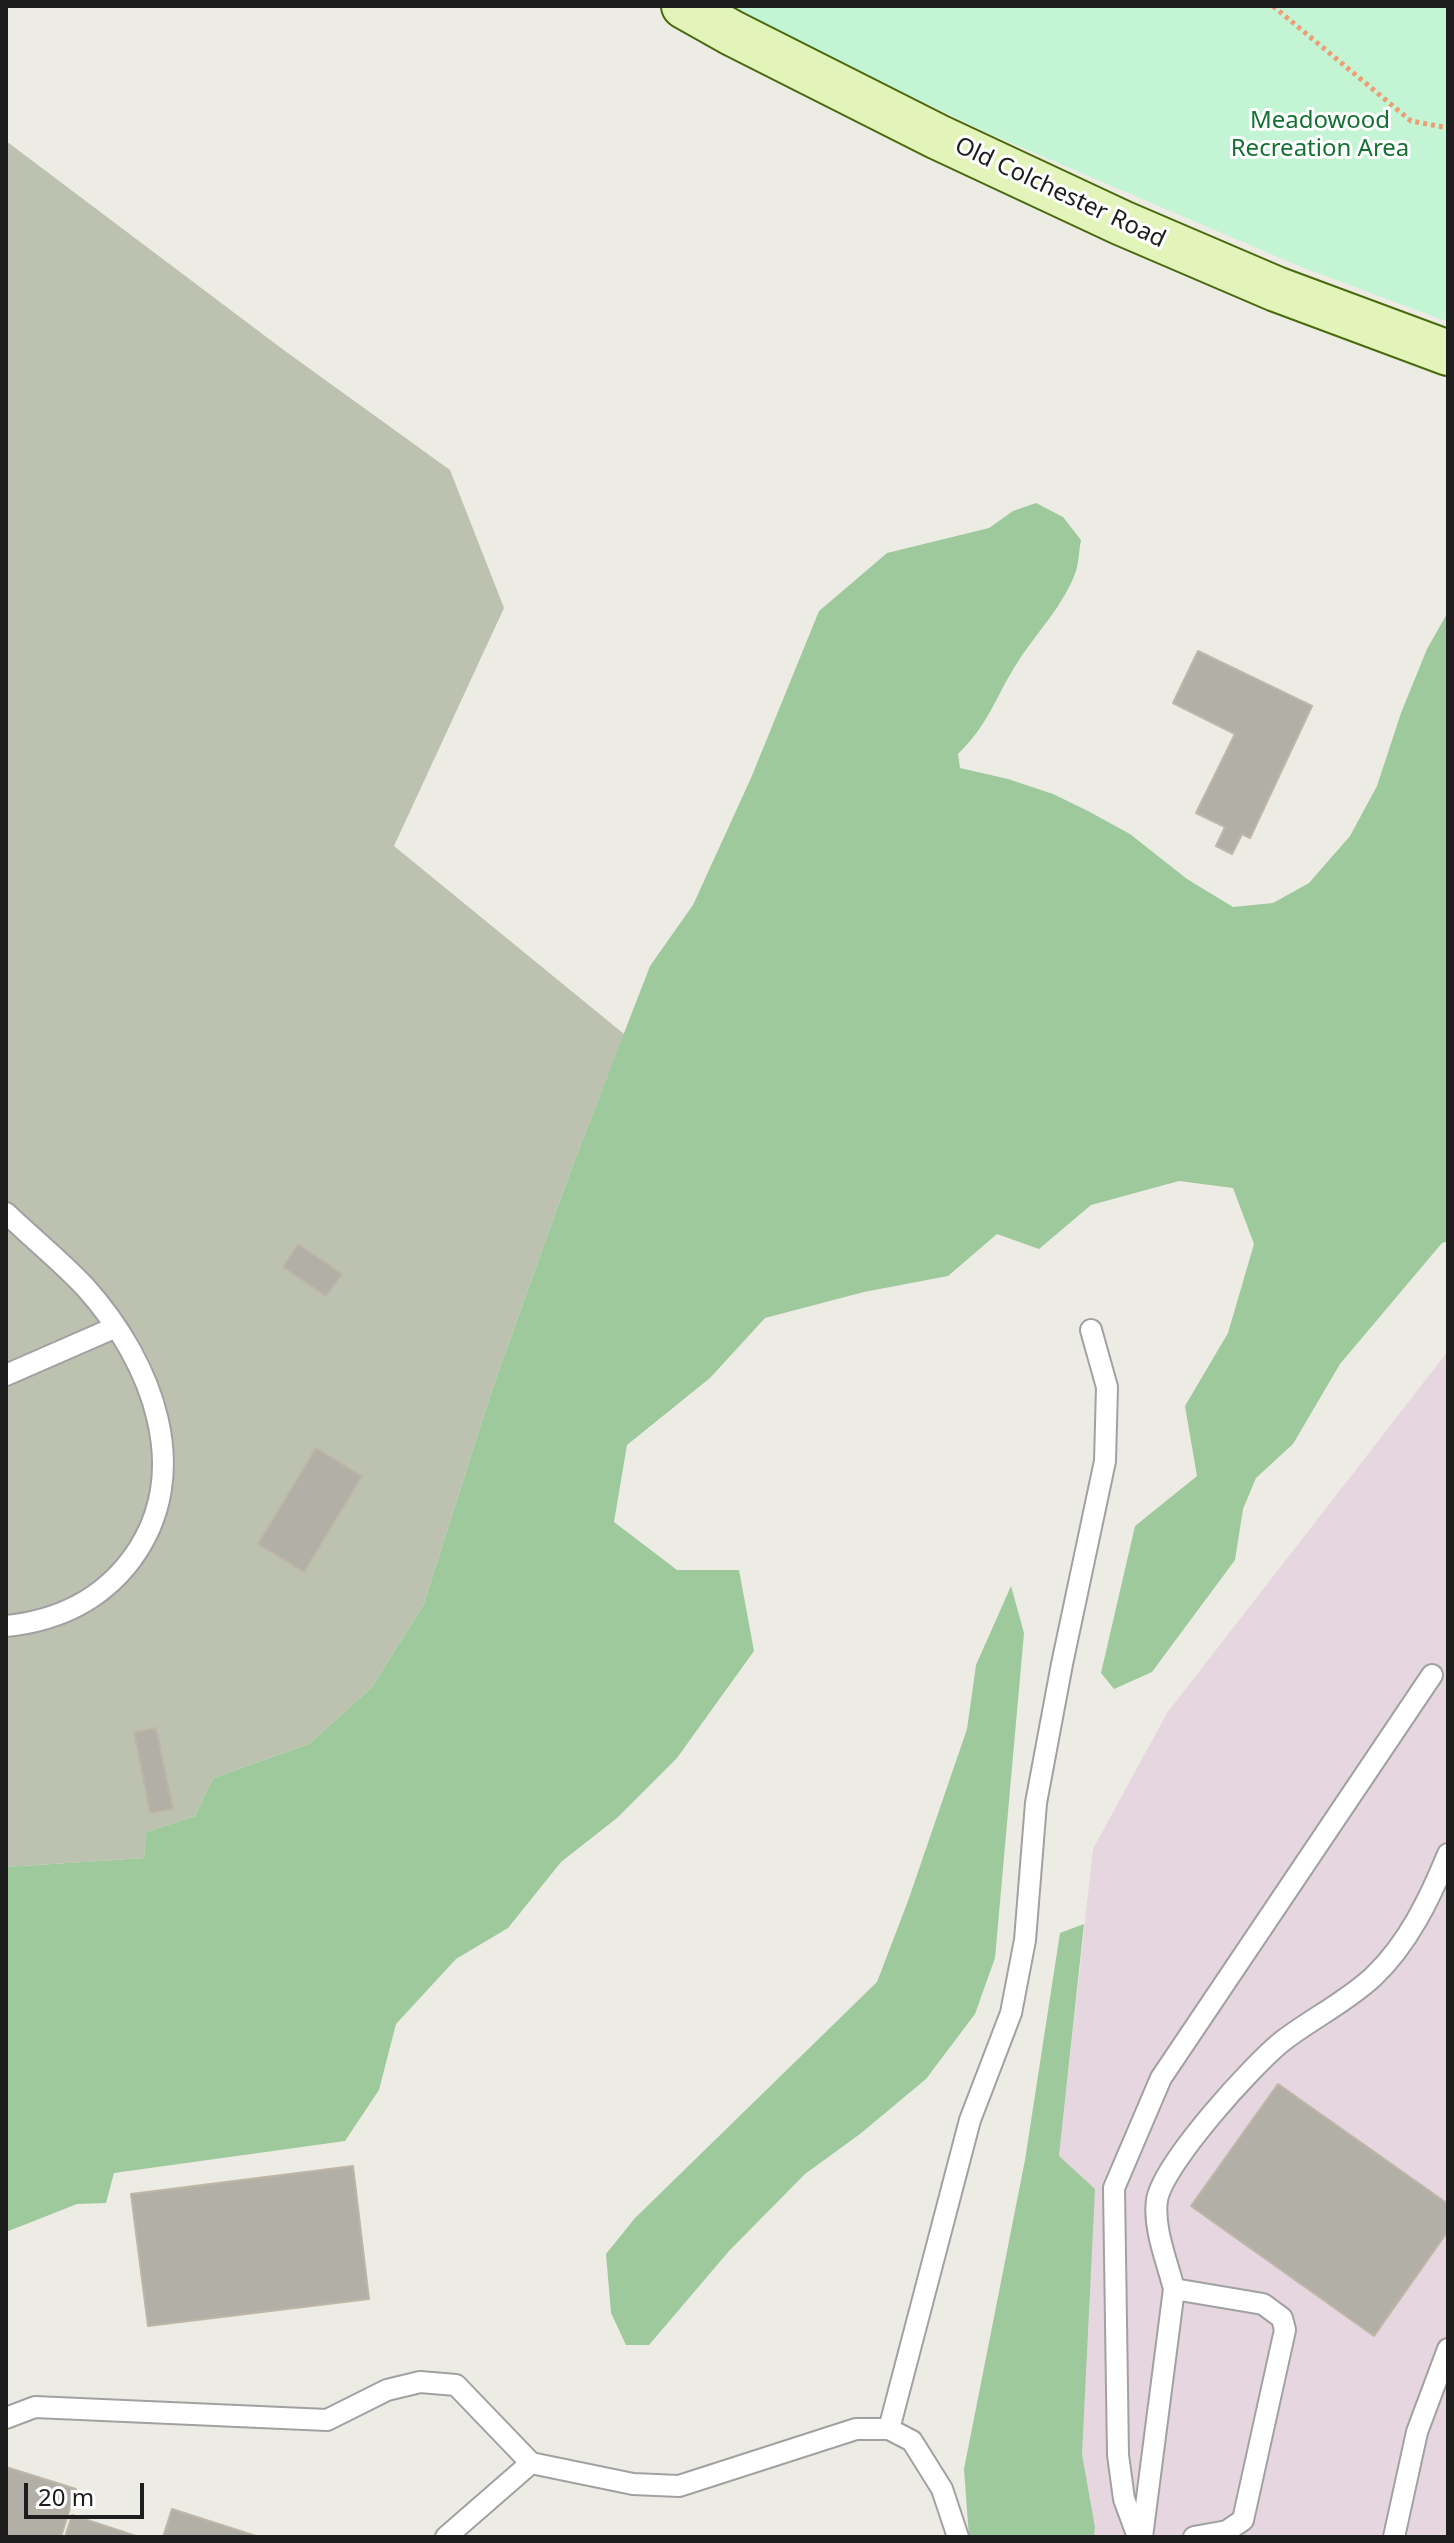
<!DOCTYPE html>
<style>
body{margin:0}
#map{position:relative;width:1454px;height:2543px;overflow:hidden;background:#edece4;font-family:"Noto Sans",sans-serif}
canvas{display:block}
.frame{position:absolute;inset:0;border:8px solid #1d1d1d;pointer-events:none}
.scale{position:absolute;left:24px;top:2483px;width:120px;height:36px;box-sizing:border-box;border:4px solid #1d1d1d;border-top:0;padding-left:10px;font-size:24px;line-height:28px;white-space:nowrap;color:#1d1d1d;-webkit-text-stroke:6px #fff;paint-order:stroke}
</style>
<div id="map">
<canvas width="1454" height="2543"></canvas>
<div class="frame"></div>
<div class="scale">20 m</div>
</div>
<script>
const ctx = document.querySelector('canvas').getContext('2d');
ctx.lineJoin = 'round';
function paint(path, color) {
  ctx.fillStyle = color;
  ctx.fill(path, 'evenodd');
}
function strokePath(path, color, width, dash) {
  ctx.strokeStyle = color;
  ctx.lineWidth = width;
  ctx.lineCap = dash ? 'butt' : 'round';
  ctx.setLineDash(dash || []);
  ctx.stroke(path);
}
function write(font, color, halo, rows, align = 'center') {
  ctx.font = font + ' "Noto Sans",sans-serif';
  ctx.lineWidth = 6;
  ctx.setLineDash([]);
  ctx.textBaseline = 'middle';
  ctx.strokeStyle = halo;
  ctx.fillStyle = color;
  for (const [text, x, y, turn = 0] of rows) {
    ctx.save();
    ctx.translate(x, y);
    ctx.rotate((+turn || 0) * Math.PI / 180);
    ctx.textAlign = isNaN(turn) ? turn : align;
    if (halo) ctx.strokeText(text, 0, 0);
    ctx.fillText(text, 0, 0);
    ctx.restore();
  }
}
const industrial = new Path2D(`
 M1448,1351V2537H1094L1095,2527L1082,2454L1059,2156L1093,1849L1167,1713Z`);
const construction = new Path2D(`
 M6,141L285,351L450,470L504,608L394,846L624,1034L568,1178L493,1387L423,1606L371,1688L309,1744L213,1778L195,1816L146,1832L144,1858L6,1867Z`);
const forest = new Path2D(`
 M1036,503L1063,517L1081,540C1079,550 1079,561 1076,571C1064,605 1038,631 1019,660C996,695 990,723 958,754L960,768L1008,779L1053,794L1088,811L1130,834L1187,879L1233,907L1273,903L1309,883L1350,836L1377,786L1401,713L1427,649L1448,612V1241L1442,1243L1340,1364L1293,1444L1256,1478L1243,1509L1235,1560L1152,1672L1114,1689L1101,1673L1135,1526L1197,1476L1185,1406L1228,1333L1254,1244L1233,1188L1179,1181L1091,1205L1039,1249L997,1234L948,1276L864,1292L765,1318L710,1378L627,1445L614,1522L677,1570H739L754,1651L677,1758L617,1818L561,1862L508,1928L456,1959L396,2024L379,2090L345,2141L114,2173L106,2203L77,2204L6,2232V1867L144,1858L146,1832L195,1816L213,1778L309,1744L371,1688L423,1606L493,1387L568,1178L650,966L693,905L751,778L819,611L887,553L989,528L1013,511Z
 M1011,1586L1024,1633L995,1958L975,2014L926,2079L860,2134L805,2174L729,2251L649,2345H626L611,2313L606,2254L635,2218L877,1982L908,1901L967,1729L976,1665Z
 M1084,1924L1059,2156L1095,2189L1082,2454L1095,2527L1094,2537H969L964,2469L1025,2160L1060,1933Z`);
const park = new Path2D(`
 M725,6H1448V322L1299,266L981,130Z`);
const building = new Path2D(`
 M1198,651L1312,706L1250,838L1242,834L1232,854L1216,846L1225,827L1196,813L1235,734L1173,703Z
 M298,1244L342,1274L326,1296L283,1267Z
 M316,1448L362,1476L304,1572L258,1544Z
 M156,1728L173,1809L150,1813L134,1732Z
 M1278,2084L1448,2204V2231L1374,2336L1191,2206Z
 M353,2166L369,2299L148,2326L131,2194Z
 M6,2467L76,2489L61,2537H6Z
 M172,2509L256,2536L255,2537H163Z
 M72,2515L139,2537H65Z`);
const path = new Path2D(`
 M1273,6L1411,121L1448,128`);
const lane = new Path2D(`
 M6,1213C32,1238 62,1262 86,1288C152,1362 196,1473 131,1560C100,1601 56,1621 6,1626
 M6,1375L116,1327
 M1174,2289C1167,2261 1153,2228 1157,2200C1163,2164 1253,2064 1284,2040C1313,2018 1346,2002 1373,1977C1408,1944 1430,1898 1448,1854
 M6,2418L35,2407L327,2420L387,2390L420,2382L456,2385L531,2463L633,2484L679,2486L856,2429H889L912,2441L942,2489L958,2537
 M889,2429L970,2120L1011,2013L1025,1940L1036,1803L1062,1664L1105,1461L1107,1387L1091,1330
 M446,2537L531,2463
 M1138,2537L1124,2499L1118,2455L1114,2188L1161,2078L1432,1675
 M1142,2537L1174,2289L1263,2304L1282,2318L1285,2330L1243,2520L1227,2531L1194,2537
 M1394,2537L1417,2432L1448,2349`);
const secondary = new Path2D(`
 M684,6L732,33L938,137L1122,223L1276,289L1448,353`);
const parkNames = [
 ["Meadowood",1320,121],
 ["Recreation Area",1320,149]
];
const streetNames = [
 ["Old Colchester Road",1060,193,25]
];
paint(industrial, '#e6d6df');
paint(construction, '#bdc1b0');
paint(forest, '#9ec99c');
paint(park, '#c3f4d3');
paint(building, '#b2afa7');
strokePath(building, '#beb6a7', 2);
strokePath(lane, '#a1a1a1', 24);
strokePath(secondary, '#4a6a0e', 48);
strokePath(path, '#ee9e74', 5, [4, 4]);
strokePath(lane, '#fff', 20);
strokePath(secondary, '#e3f4bb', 44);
write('24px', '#147232', '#fff', parkNames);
write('24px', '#1d1d1d', '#fff', streetNames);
</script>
